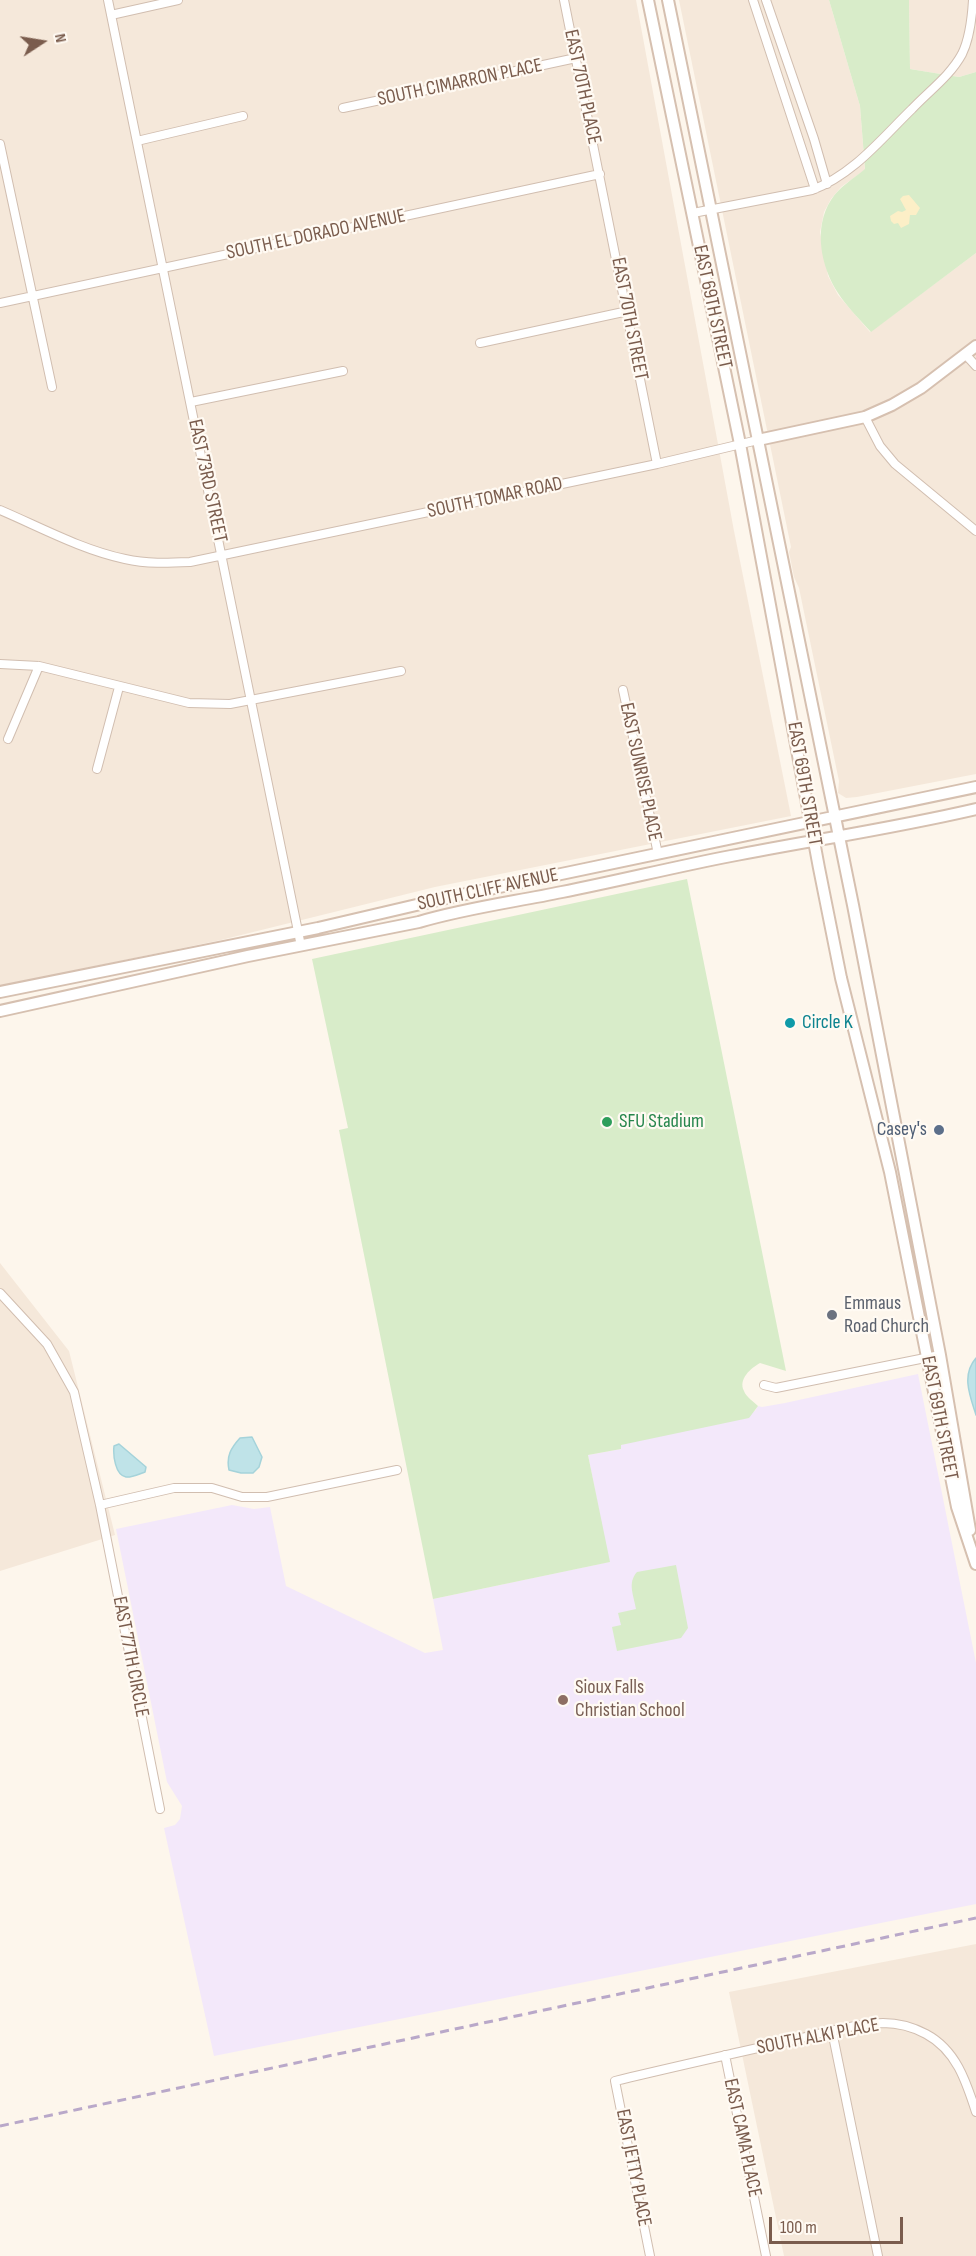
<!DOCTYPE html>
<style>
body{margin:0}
#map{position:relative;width:976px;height:2256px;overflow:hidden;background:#fdf6ec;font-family:"Sofia Sans Condensed",sans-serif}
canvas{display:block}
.north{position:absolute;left:12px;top:12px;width:60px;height:60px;-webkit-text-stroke:4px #fffaf3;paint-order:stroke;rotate:78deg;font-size:16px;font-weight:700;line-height:24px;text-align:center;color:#7a5c4d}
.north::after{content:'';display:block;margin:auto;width:21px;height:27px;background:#7a5c4d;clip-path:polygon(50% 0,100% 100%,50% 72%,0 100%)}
.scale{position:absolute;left:769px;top:2217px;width:134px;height:27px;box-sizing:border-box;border:3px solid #7a5c4d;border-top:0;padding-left:8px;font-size:18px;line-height:21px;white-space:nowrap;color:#7a5c4d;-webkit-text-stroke:4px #fffaf3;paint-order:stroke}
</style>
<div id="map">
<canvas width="976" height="2256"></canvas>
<div class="north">N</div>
<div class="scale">100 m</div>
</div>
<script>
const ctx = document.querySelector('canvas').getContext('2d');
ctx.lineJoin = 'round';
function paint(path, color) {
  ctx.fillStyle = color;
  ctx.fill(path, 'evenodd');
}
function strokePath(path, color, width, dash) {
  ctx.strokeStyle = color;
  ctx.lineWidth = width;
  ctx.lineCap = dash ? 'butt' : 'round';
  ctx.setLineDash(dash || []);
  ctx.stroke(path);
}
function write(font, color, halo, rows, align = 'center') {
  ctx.font = font + ' "Sofia Sans Condensed",sans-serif';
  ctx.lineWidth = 4.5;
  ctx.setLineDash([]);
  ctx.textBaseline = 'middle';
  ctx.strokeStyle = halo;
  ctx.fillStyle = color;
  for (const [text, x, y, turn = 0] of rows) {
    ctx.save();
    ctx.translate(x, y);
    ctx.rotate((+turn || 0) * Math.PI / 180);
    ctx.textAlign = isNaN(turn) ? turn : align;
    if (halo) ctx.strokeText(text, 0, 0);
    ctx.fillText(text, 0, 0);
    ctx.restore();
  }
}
const residential = new Path2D(`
 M0,0H636L734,531L791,816L435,887L221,940L0,986Z
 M679,0H829L860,106L865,170L841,187L831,199L824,212L820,232L828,276L838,295L870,332L976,253V774L857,797L846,798L838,793L839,781L799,588L794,577L789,552L791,547Z
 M909,0H976V72L959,77L910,69Z
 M0,1263L69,1351L115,1535L0,1571Z
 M976,1944V2256H784L729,1992Z`);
const education = new Path2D(`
 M918,1374L976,1663V1904L214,2056L164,1828L175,1825L180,1819L182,1806L167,1782L116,1529L232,1505L254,1509L270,1507L286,1586L425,1653L443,1650L433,1599L609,1562L588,1455L621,1449L620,1445L755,1411L758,1406L762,1407L785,1403Z`);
const green = new Path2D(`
 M829,0H909L910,69L959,77L976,72V253L871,332C860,320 847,307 838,293C821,267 813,228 831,200C839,187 853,179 865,169L860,106Z
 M687,879L786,1371L760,1363C751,1368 738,1379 744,1391C746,1397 754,1402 758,1406L749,1418L621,1445V1449L588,1455L610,1562L433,1599L339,1130L348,1128L312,959Z
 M676,1565L688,1628L681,1638L617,1651L612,1627L621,1625L618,1613L636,1609C634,1596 627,1583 637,1572Z`);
const sand = new Path2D(`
 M909,195L920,208L916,215H910L909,224L901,228L898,223L894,224L891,221L890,216L898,211L902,212L906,210L900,199L903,196Z`);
const water = new Path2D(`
 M976,1358V1415C970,1396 961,1375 976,1358Z
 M252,1437L262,1457L259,1467L253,1473H241L229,1470C226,1456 231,1448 240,1438Z
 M119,1444L146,1467L145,1472C139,1474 131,1478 126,1477C115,1475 113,1455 114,1446Z`);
const street = new Path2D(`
 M108,0L301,946
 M564,0L657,464
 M753,0L815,189
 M766,0L814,139L827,184
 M111,15L178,0
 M343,108L576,58
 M137,141L243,116
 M0,144L52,387
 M693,213L812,190C853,175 882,138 912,109C929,91 950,76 962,54C970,38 972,17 973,0
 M0,303L600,174
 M480,343L628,311
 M965,354L976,366
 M191,402L343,371
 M865,417L880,446L895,464L976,531
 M0,510C40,527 82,550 125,559C147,564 168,563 190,562L657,464L758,440
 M0,664L39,666L189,703L230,704L401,671
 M623,690L658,854
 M8,739L39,666
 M97,769L119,687
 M0,1293L47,1344L74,1392L100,1505L160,1809
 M764,1385L776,1388L940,1355
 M100,1505L174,1488H212L242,1497H267L397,1470
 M832,2031L878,2256
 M725,2055L766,2256
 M650,2256L615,2081C673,2067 731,2054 789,2041C819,2034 852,2024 883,2023C898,2023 913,2027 926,2034C956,2050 966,2081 976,2112`);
const secondary = new Path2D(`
 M648,0L740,444L819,868L841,978L890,1172L957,1507L976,1564
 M668,0L853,905L940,1355L970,1530
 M758,440L865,417L892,405L921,388L976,346
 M0,992L318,928L442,899L976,787
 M0,1011L248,956L419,922C466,908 514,902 562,892C618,881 674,867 731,856C813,840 895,828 976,809`);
const rail = new Path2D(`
 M0,2126L976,1918`);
const markers = [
 [790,1023,6,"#0f9aa8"],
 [607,1122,6,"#2e9e5b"],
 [939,1130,6,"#5c6f8a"],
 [832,1315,6,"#6b7280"],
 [563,1700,6,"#8d6e63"]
];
const streetNames = [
 ["SOUTH CIMARRON PLACE",460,83,-12],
 ["EAST 70TH PLACE",582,87,78],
 ["SOUTH EL DORADO AVENUE",316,235,-12],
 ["EAST 69TH STREET",712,307,78],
 ["EAST 70TH STREET",629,319,79],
 ["EAST 73RD STREET",207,481,78],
 ["SOUTH TOMAR ROAD",495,498,-12],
 ["EAST SUNRISE PLACE",640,772,78],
 ["EAST 69TH STREET",804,784,80],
 ["SOUTH CLIFF AVENUE",488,890,-12],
 ["EAST 69TH STREET",939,1418,79],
 ["EAST 77TH CIRCLE",130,1657,79],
 ["SOUTH ALKI PLACE",818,2037,-11],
 ["EAST CAMA PLACE",742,2138,78],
 ["EAST JETTY PLACE",633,2168,79]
];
const cultureNames = [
 ["Circle K",802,1023]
];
const leisureNames = [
 ["SFU Stadium",619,1122]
];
const serviceNames = [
 ["Casey's",927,1130]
];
const worshipNames = [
 ["Emmaus",844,1304],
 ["Road Church",844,1327]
];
const educationNames = [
 ["Sioux Falls",575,1688],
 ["Christian School",575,1711]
];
paint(residential, '#f5e8da');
paint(education, '#f3e8fa');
paint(green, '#d8ecc9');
paint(sand, '#fcefc7');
paint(water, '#bfe3e8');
strokePath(water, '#a5d3da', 1.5);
strokePath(street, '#d1beb0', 10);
strokePath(secondary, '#d6c0b0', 14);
strokePath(street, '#fff', 8);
strokePath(secondary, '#fff', 10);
strokePath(rail, '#b9a8c9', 3, [9, 6]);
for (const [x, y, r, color] of markers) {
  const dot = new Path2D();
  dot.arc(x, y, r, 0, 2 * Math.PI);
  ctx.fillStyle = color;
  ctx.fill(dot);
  strokePath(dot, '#fffaf3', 2);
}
write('20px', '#7a5c4d', '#fffaf3', streetNames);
write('20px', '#0d838f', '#fffaf3', cultureNames, 'left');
write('20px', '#27864d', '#fffaf3', leisureNames, 'left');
write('20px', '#4e5e75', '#fffaf3', serviceNames, 'right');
write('20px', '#5b616d', '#fffaf3', worshipNames, 'left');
write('20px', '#785e54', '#fffaf3', educationNames, 'left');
</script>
